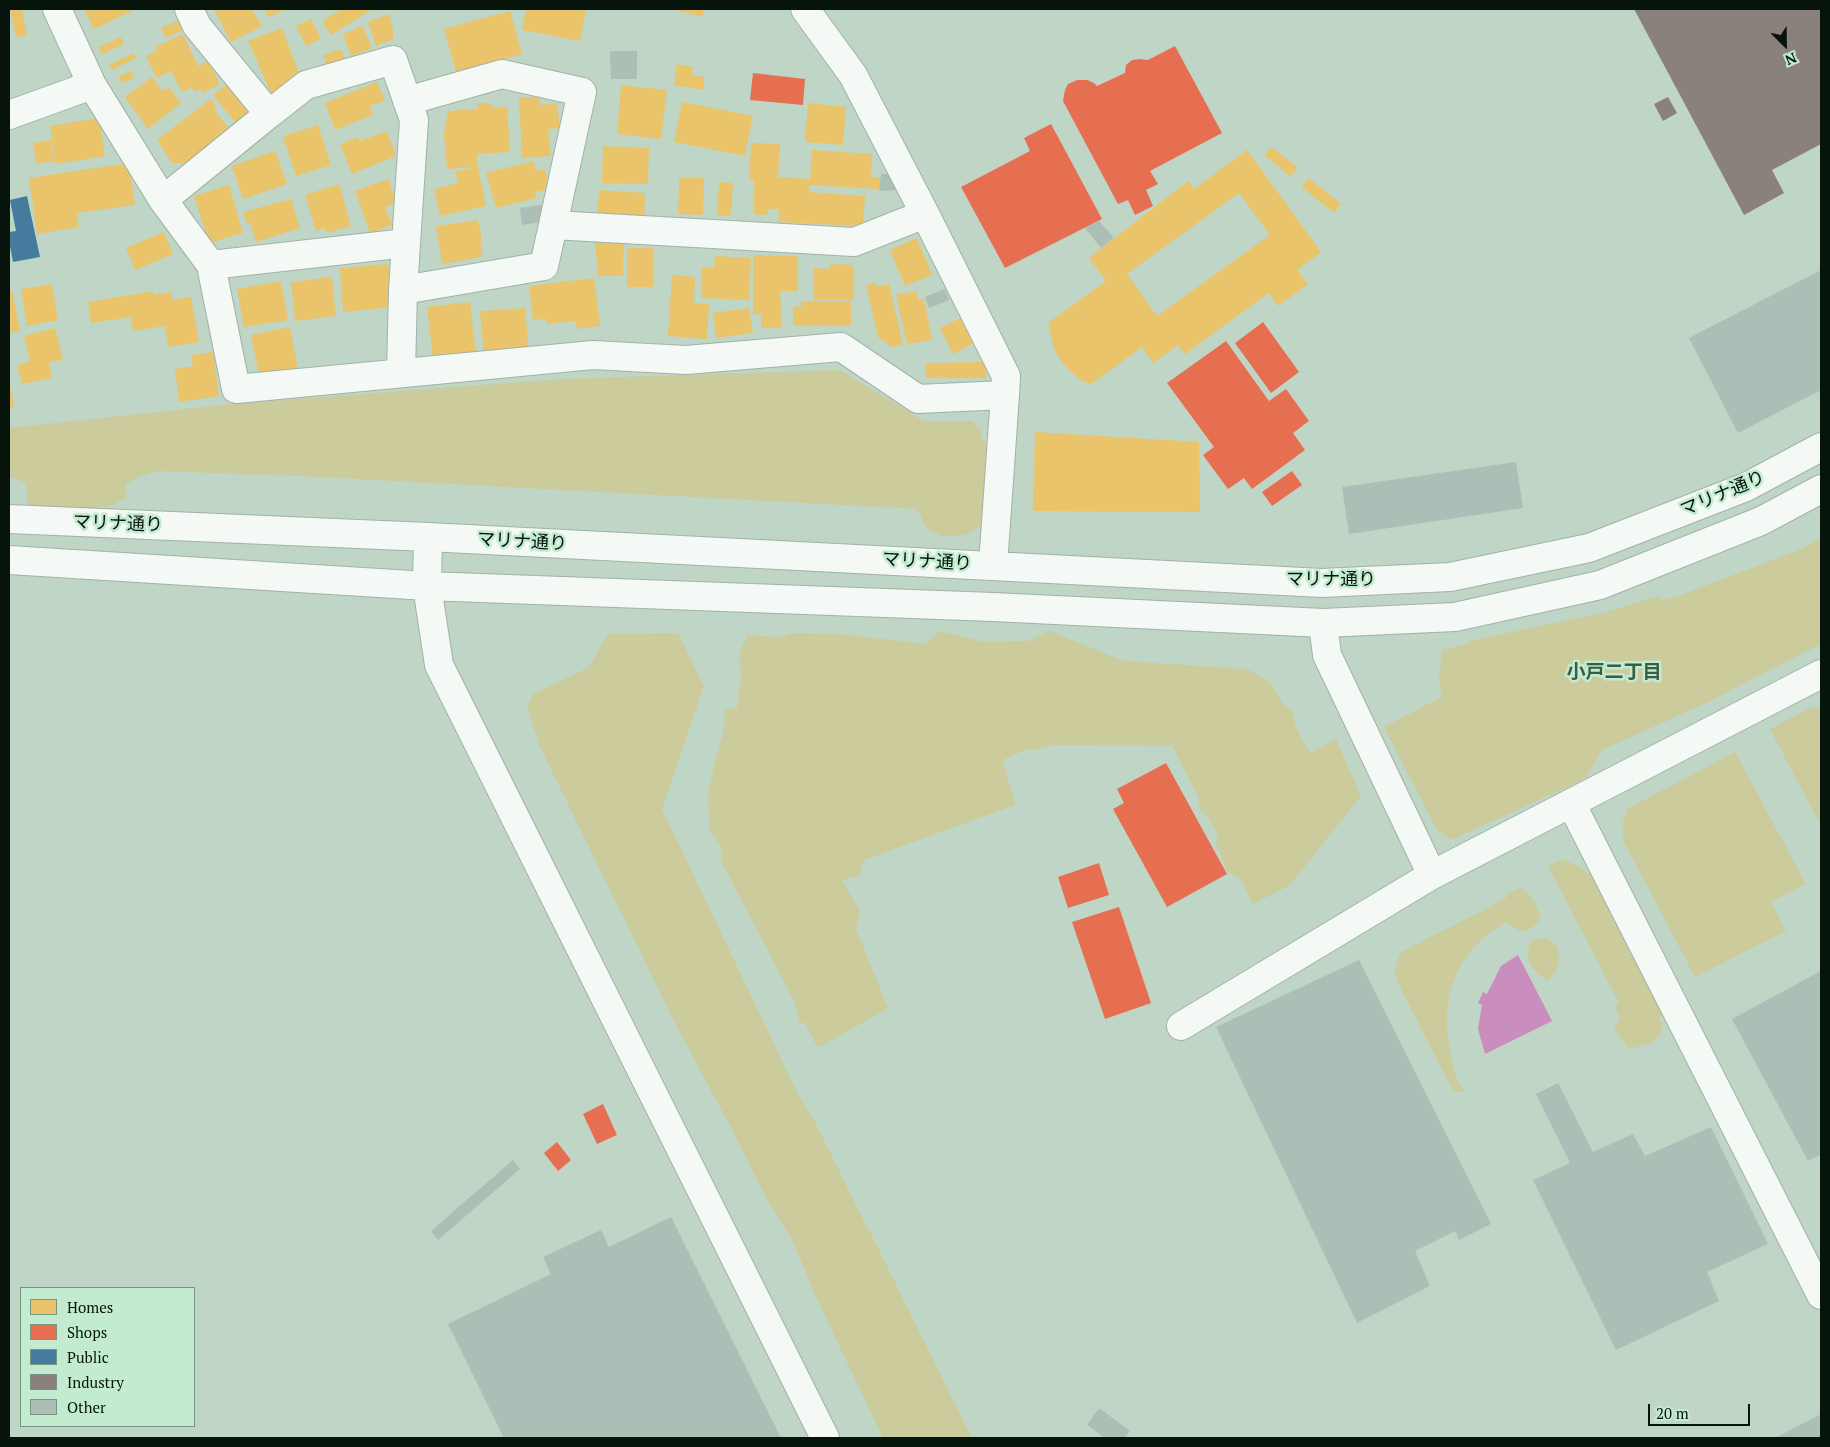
<!DOCTYPE html>
<meta charset="utf-8">
<style>
body{margin:0}
#map{position:relative;width:1830px;height:1447px;overflow:hidden;background:#bfd5c6;font-family:"PT Serif",serif}
canvas{display:block}
.frame{position:absolute;inset:0;border:10px solid #06140b;pointer-events:none}
.legend{position:absolute;left:20px;top:1287px;width:175px;height:140px;box-sizing:border-box;background:#c3ebcf;border:1px solid #779581;margin:0;padding:6px 9px;list-style:none;font-size:15px;color:#06140b}
.legend li{display:flex;align-items:center;gap:10px;height:25px}
.legend b{width:25px;border:1px solid #779581}
.north{position:absolute;left:1760px;top:20px;width:50px;height:50px;-webkit-text-stroke:4px #c3ebcf;paint-order:stroke;rotate:157deg;font-size:14px;font-weight:700;line-height:20px;text-align:center;color:#06140b}
.north::after{content:'';display:block;margin:auto;width:18px;height:22px;background:#06140b;clip-path:polygon(50% 0,100% 100%,50% 72%,0 100%)}
.scale{position:absolute;left:1648px;top:1404px;width:102px;height:22px;box-sizing:border-box;border:2px solid #06140b;border-top:0;padding-left:6px;font-size:15px;line-height:18px;white-space:nowrap;color:#06140b;-webkit-text-stroke:4px #c3ebcf;paint-order:stroke}
</style>
<div id="map">
<canvas width="1830" height="1447"></canvas>
<div class="frame"></div>
<ul class="legend">
<li><b style="height:14px;background:#e9c46a"></b>Homes</li>
<li><b style="height:14px;background:#e76f51"></b>Shops</li>
<li><b style="height:14px;background:#457b9d"></b>Public</li>
<li><b style="height:14px;background:#8a817c"></b>Industry</li>
<li><b style="height:14px;background:#abbfb6"></b>Other</li>
</ul>
<div class="north">N</div>
<div class="scale">20 m</div>
</div>
<script>
const ctx = document.querySelector('canvas').getContext('2d');
ctx.lineJoin = 'round';
function paint(path, color) {
  ctx.fillStyle = color;
  ctx.fill(path, 'evenodd');
}
function strokePath(path, color, width, dash) {
  ctx.strokeStyle = color;
  ctx.lineWidth = width;
  ctx.lineCap = dash ? 'butt' : 'round';
  ctx.setLineDash(dash || []);
  ctx.stroke(path);
}
function write(font, color, halo, rows, align = 'center') {
  ctx.font = font + ' "PT Serif","Noto Sans JP",serif';
  ctx.lineWidth = 5;
  ctx.setLineDash([]);
  ctx.textBaseline = 'middle';
  ctx.strokeStyle = halo;
  ctx.fillStyle = color;
  for (const [text, x, y, turn = 0] of rows) {
    ctx.save();
    ctx.translate(x, y);
    ctx.rotate((+turn || 0) * Math.PI / 180);
    ctx.textAlign = isNaN(turn) ? turn : align;
    if (halo) ctx.strokeText(text, 0, 0);
    ctx.fillText(text, 0, 0);
    ctx.restore();
  }
}
const green = new Path2D(`
 M840,370L924,421H973L982,433L981,438L991,446L986,522L965,535L943,536L927,529L917,509L301,476L156,471L139,477L125,485L127,497L110,506L89,508L42,509L27,503L26,483L9,476V428L231,404L560,379Z
 M1821,538V644L1704,704L1602,750L1586,778L1452,840L1437,830L1384,727L1442,697L1439,678L1442,650L1468,644L1470,641L1606,612L1659,596L1661,600L1678,596L1799,550Z
 M939,631L984,642L1028,641L1049,631L1124,661L1247,669L1270,682L1283,704L1292,710L1296,728L1310,753L1336,739L1361,796L1290,885L1253,904L1242,881L1227,871L1216,844L1217,834L1210,820L1198,807L1199,798L1172,746L1052,745L1046,748L1025,750L1003,760L1015,805L864,860L859,876L842,880L860,911L856,929L888,1008L818,1048L805,1023H799L795,1003L721,861L722,847L710,830L708,795L715,760L723,734L725,709L737,708L741,675L739,653L748,635L782,637L791,633L840,634L925,644Z
 M678,633L704,686L662,809L796,1090L815,1122L869,1231L871,1230L872,1236L972,1438H883L816,1297L791,1237L768,1202L732,1130L674,1021L539,745L527,707L533,694L588,668L608,634Z
 M1812,707L1821,709V826L1770,729Z
 M1735,752L1806,884L1771,902L1786,931L1695,977L1624,842L1622,825L1627,809Z
 M1562,859L1580,867L1591,876L1663,1014L1659,1017L1662,1024L1661,1034L1651,1043L1629,1049L1614,1029L1620,1017L1614,1007L1619,1003L1548,866Z
 M1520,888C1533,897 1539,904 1540,920C1528,933 1520,935 1507,922L1503,924C1495,929 1487,934 1481,940C1449,969 1441,1015 1451,1055C1454,1069 1456,1080 1464,1092L1453,1091L1400,987L1394,971L1401,952L1505,899L1507,894Z
 M1547,938L1558,947C1560,961 1560,971 1547,980C1531,970 1522,958 1532,940Z`);
const water = new Path2D(`
 M1518,955L1552,1021L1485,1054L1478,1029L1482,1005L1478,1003L1483,992L1487,994L1501,966Z`);
const homes = new Path2D(`
 M10,9H22L27,35L16,37Z
 M84,9H136L94,29Z
 M214,9H252L262,26L231,42Z
 M265,9H287L268,17Z
 M342,9H373L331,35L322,21Z
 M526,9H586L580,41L522,30Z
 M672,9H704L702,17Z
 M510,11L522,54L456,72L444,29Z
 M389,14L393,30V39L376,46L368,22Z
 M182,19L186,28L166,38L161,28Z
 M311,19L321,39L306,46L296,26Z
 M363,26L372,48L351,56L343,34Z
 M282,28L300,76L272,95L248,41Z
 M183,34L198,66L208,61L220,84L203,93L201,89L194,92L192,87L182,92L171,71L157,78L146,56L157,51L155,47Z
 M121,37L124,44L102,54L98,47Z
 M341,49L345,58L327,65L323,55Z
 M134,53L136,58L112,70L109,65Z
 M677,64L693,67L692,75L705,77L703,90L674,85Z
 M131,71L134,78L121,83L119,76Z
 M152,77L162,91L169,87L181,103L148,129L125,97Z
 M232,81L254,109L236,123L213,95Z
 M377,82L385,100L370,106L373,115L335,130L325,103Z
 M621,85L667,90L661,139L617,134Z
 M539,97L540,105L557,103L560,128L548,129L551,156L522,158L519,98Z
 M211,99L217,107L214,110L229,128L187,163H172L157,140Z
 M682,102L753,116L745,156L674,142Z
 M477,103H492V108L507,107L510,152L477,154V167L447,169L444,134L448,111L478,109Z
 M808,103L846,107L843,145L805,142Z
 M99,118L105,156L56,164L50,126Z
 M318,125L331,165L296,176L283,136Z
 M387,131L396,156L352,174L340,144L358,137L360,141Z
 M51,140L55,161L36,164L33,143Z
 M751,143L780,144L778,177L810,179L812,150L872,154L871,178L880,177L879,189L809,185V192L865,196L863,226L778,222L780,209H768V215L754,214V180H749Z
 M603,146L649,148L648,184L602,183Z
 M1272,147L1298,168L1290,176L1264,155Z
 M1247,150L1321,252L1297,270L1308,284L1278,306L1269,293L1185,354L1178,345L1153,363L1142,347L1091,384L1080,380L1063,364L1054,349L1048,323L1106,281L1089,258L1188,181L1194,189ZM1239,193L1270,235L1157,316L1127,274Z
 M275,151L287,184L243,199L232,166Z
 M534,161L536,171L545,169L550,189L535,192L537,198L496,208L486,173Z
 M129,163L135,205L77,213L79,227L37,234L29,178Z
 M478,167L486,206L440,216L434,189L458,183L455,172Z
 M679,178H704L703,215L678,214Z
 M1309,178L1341,204L1334,213L1302,187Z
 M388,179L397,202L385,207L392,225L370,233L355,191Z
 M719,182L733,183L731,216L717,215Z
 M339,184L351,226L327,233L325,228L316,231L305,195Z
 M229,185L243,233L209,243L194,196Z
 M599,190L645,193L644,219L597,216Z
 M291,199L300,228L256,242L250,222L247,224L243,212Z
 M478,220L481,233L482,257L442,264L436,226Z
 M164,232L173,254L135,270L126,248Z
 M917,238L932,275L905,286L890,250Z
 M624,240L623,276H598L595,241Z
 M627,248H653V287H627Z
 M753,255L798,256V291H780L782,327L761,328V314H753Z
 M715,256L751,258L749,300L701,298L702,267L714,268Z
 M388,264L392,307L343,312L340,268Z
 M830,264L854,265V300H814V268L830,269Z
 M672,275L695,277L694,303L709,304L707,339L668,336Z
 M332,277L336,316L295,321L291,282Z
 M594,278L600,326L577,329L576,321L546,324L545,319L533,320L529,286Z
 M281,281L288,320L244,327L237,289Z
 M876,282L877,287L889,284L903,345L892,347L878,337L866,285Z
 M52,284L58,320L27,326L21,289Z
 M12,290L20,331L9,333V291Z
 M153,291V295L171,292L172,300L191,297L199,342L168,347L165,326L133,331L131,317L91,323L88,302Z
 M916,291L918,299H924L932,340L907,344L896,295Z
 M801,301H851V326H793V306L801,307Z
 M470,302L476,354L433,359L427,307Z
 M525,308L529,353L484,357L480,311Z
 M749,308L753,333L716,338L713,313Z
 M963,317L976,342L953,354L940,328Z
 M290,327L298,369L259,377L251,335Z
 M55,328L63,360L49,362L52,378L22,384L17,365L30,362L24,336Z
 M213,352L219,396L179,402L175,369L193,366L191,355Z
 M985,362L986,378H926V363Z
 M9,378L14,407L9,408Z
 M1035,432L1199,442L1200,512L1033,511Z`);
const shops = new Path2D(`
 M1175,46L1222,133L1150,171L1158,184L1146,190L1153,206L1135,215L1128,200L1118,204L1063,101L1065,90L1068,84L1077,80H1087L1094,83L1097,86L1125,73L1126,65L1132,60L1140,59L1148,60Z
 M753,73L805,79L803,105L750,100Z
 M1051,124L1102,219L1005,268L961,187L1030,151L1024,138Z
 M1263,322L1299,372L1271,393L1235,343Z
 M1226,341L1269,401L1286,389L1309,421L1293,433L1305,450L1252,489L1244,478L1228,489L1203,455L1214,447L1167,383Z
 M1292,471L1302,485L1272,506L1262,492Z
 M1166,763L1227,874L1167,907L1113,809L1124,803L1117,789Z
 M1099,863L1109,895L1068,908L1058,877Z
 M1119,907L1151,1003L1105,1019L1072,922Z
 M603,1104L617,1135L597,1144L583,1114Z
 M557,1142L571,1160L558,1171L544,1153Z`);
const public = new Path2D(`
 M27,196L40,257L13,262L9,241V232L16,231L10,200Z`);
const industry = new Path2D(`
 M1634,9H1821V144L1772,170L1784,193L1744,215Z
 M1668,97L1677,113L1663,121L1654,104Z`);
const building = new Path2D(`
 M610,51H637V79H611Z
 M881,174H891L900,190L879,191Z
 M547,204L549,221L522,225L520,208Z
 M1099,221L1114,238L1101,248L1085,228Z
 M1821,270V390L1738,433L1689,338Z
 M945,289L949,300L929,308L925,297Z
 M1516,462L1523,508L1349,534L1342,487Z
 M1359,960L1491,1224L1459,1240L1455,1231L1415,1251L1430,1286L1357,1323L1216,1027Z
 M1821,971V1154L1808,1161L1732,1019Z
 M1558,1083L1593,1152L1633,1134L1645,1156L1711,1127L1768,1244L1707,1272L1719,1301L1616,1350L1533,1180L1570,1163L1536,1094Z
 M513,1160L520,1169L438,1240L431,1231Z
 M671,1217L781,1438H504L448,1324L551,1274L543,1257L601,1230L609,1247Z
 M1099,1408L1130,1431L1124,1438H1105L1087,1425Z
 M1821,1414V1438H1775Z`);
const minor = new Path2D(`
 M189,9L197,26L269,114L163,200L211,265L236,389L593,355L686,360L841,347L918,399L1005,395L993,565
 M805,9L853,75L925,214L1006,376L1005,395
 M92,85L163,200
 M269,114L306,85L393,60L414,120L403,290L401,373
 M9,115L92,85L57,9
 M553,225L854,242L925,214
 M211,265L406,243
 M403,290L544,266L582,92L502,74L407,101
 M9,519L428,537L1322,583L1450,577L1589,548L1746,487L1821,447
 M428,537L427,586L439,665L825,1438
 M9,560L427,586L993,607L1323,623L1455,617L1600,585L1761,521L1821,489
 M1323,623L1327,655L1432,875
 M1571,803L1821,1295
 M1181,1026L1432,875L1821,674`);
const streetNames = [
 ["マリナ通り",1723,494,-23],
 ["マリナ通り",118,524,2],
 ["マリナ通り",522,542,3],
 ["マリナ通り",927,562,3],
 ["マリナ通り",1331,580]
];
const neighbourhoodNames = [
 ["小戸二丁目",1614,673]
];
paint(green, '#cccb9c');
paint(water, '#c98ebe');
paint(homes, '#e9c46a');
paint(shops, '#e76f51');
paint(public, '#457b9d');
paint(industry, '#8a817c');
paint(building, '#abbfb6');
strokePath(minor, '#a1b2a7', 30);
strokePath(minor, '#f5f9f6', 28);
write('18px', '#06140b', '#c3ebcf', streetNames);
write('bold 19px', '#3a5d46', '#c3ebcf', neighbourhoodNames);
</script>
